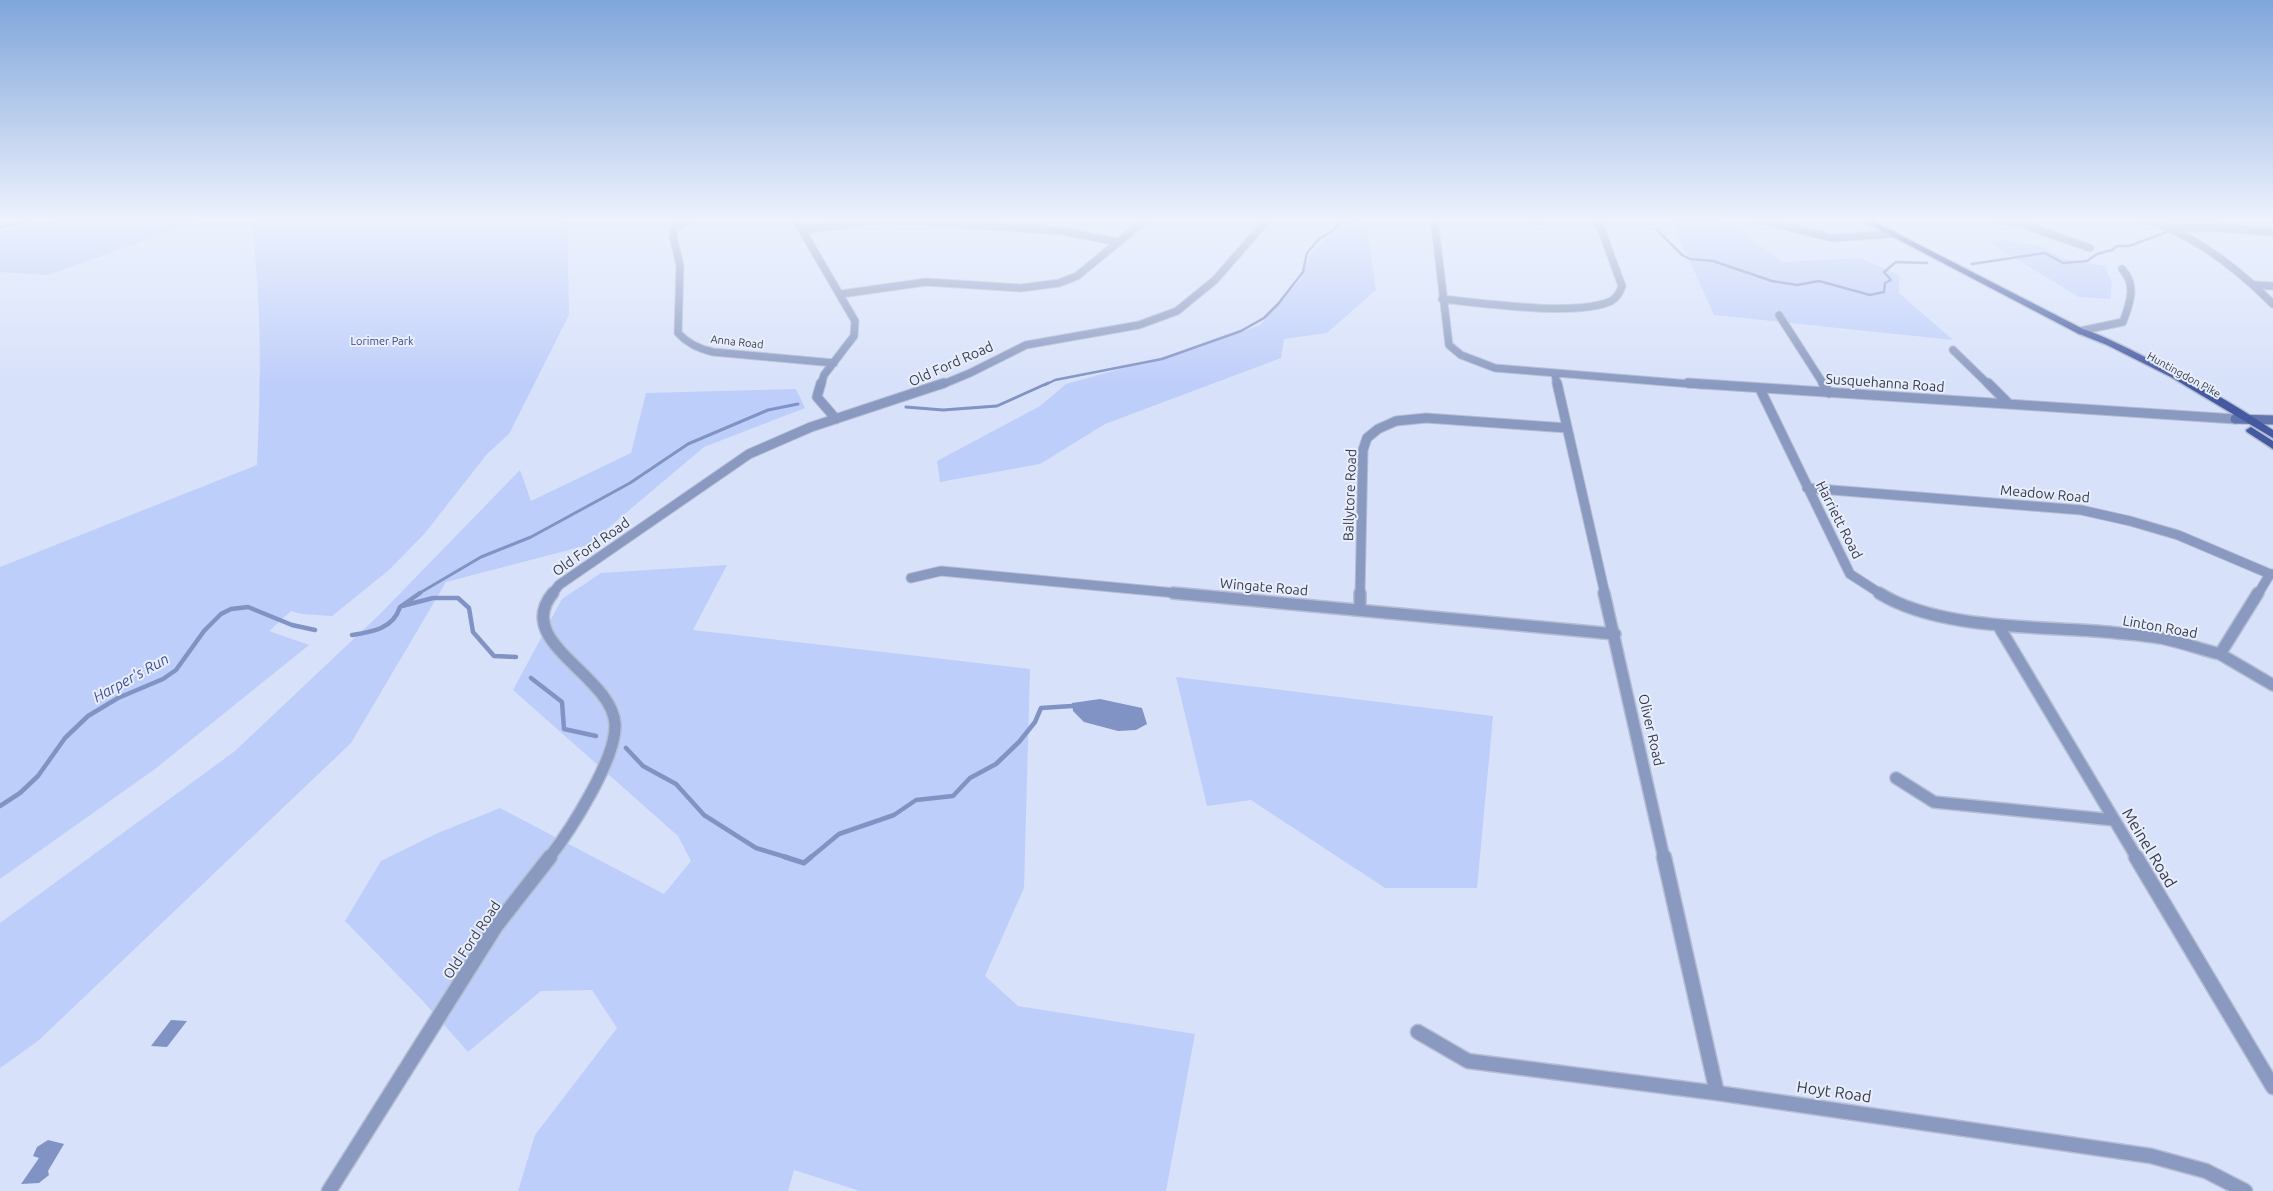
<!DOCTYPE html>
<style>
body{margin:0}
canvas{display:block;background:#d7e1fa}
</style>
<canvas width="2273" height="1191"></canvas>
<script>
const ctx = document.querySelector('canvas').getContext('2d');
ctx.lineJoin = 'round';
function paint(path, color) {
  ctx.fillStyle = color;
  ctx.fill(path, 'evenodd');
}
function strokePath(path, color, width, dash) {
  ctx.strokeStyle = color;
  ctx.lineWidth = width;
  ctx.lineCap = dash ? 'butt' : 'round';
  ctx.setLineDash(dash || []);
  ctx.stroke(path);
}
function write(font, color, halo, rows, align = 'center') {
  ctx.font = font + ' Ubuntu,sans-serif';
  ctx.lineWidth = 4;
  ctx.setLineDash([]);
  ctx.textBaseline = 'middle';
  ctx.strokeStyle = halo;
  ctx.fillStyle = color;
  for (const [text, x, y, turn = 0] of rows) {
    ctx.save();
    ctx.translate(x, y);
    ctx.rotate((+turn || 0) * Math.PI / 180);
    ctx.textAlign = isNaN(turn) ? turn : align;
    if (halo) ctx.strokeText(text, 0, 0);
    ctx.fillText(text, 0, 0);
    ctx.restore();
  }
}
const green = new Path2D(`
 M62,218H208L48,275L0,272V230Z
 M251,218H567L569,315L509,434L487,454L425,533L389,570L332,616L302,614L291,611L269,631L309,645L155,769L0,879V567L257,465C261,383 262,300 251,218Z
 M1350,218H1358L1366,222L1376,290L1327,333L1284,339L1281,358L1105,424L1040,464L940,482L937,461L1040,406L1066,384L1202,346L1260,325L1301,279L1311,253Z
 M2160,218H2219L2229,227L2158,221Z
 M1671,220H1724L1783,262L1860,258L1899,275V293L1953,340L1714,315Z
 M2004,240L2043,247L2064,259L2105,266L2112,282L2110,299L2079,297L1988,242Z
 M796,389L805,408L704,447L588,545L446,582L351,743L38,1041L0,1068V923L235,751L380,614L520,470L531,501L631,453L646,393Z
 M727,565L693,630L1030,669L1024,888L985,976L1018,1006L1195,1034L1166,1191H860L794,1170L788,1191H518L535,1135L617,1028L592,990L541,991L468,1052L422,1000L345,921L381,861L438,833L500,808L664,894L691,861L678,836L513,690L562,599L601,573Z
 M1176,677L1493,716L1477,888H1385L1251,800L1207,806Z`);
const water = new Path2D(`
 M1100,699L1142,708L1147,724L1136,730L1118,731L1084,722L1073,711L1072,703Z
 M171,1020L187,1021L167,1047L151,1046Z
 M48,1140L64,1144L48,1171L49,1175L39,1183L21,1184L39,1158L33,1156L37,1147Z`);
const streamFar3 = new Path2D(`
 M1529,218L1537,223L1546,224
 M2167,220L2170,218
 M0,227L39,218
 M1656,229L1682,255L1690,259L1713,261L1772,281L1797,285L1819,281L1870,295L1884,292L1885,283L1891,280L1884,272L1896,262L1927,263
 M1972,264L2045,253L2063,263L2087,261L2097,254L2112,250L2117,246H2129L2167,232
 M1045,385L1055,380L1162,359L1241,331L1264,318L1278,304L1303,272L1307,253L1319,239L1331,232L1346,218`);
const streamFar2 = new Path2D(`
 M906,407L943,410L997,406L1048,383
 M418,594L481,557L531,537L630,483L688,444L768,410L798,404`);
const streamFar1 = new Path2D(`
 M402,606L433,598H458L469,608L473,632L494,656L516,657
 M400,607L420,593
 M352,635C372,632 393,629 400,607
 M531,678L562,702L564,729L596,736
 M626,748L643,766L676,784L704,815L756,848L789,858
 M0,806L20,793L38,776L65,738L88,716L118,698L163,679L176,670L204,631L221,614L231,609L248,607L292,625L315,630
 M810,858L839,834L894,815L916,800L953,796L970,778L996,764L1019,742L1035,722L1041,708L1072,706`);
const stream = new Path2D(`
 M785,857L804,863L811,857`);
const streetFar3 = new Path2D(`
 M690,218L675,228L673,236L680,266L678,333C688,344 699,349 713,352L834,363
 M795,218L855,321L854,336L824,375L821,385
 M1434,218L1449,345L1461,355L1495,368L1703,385
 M1752,218L1832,238L1893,234
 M1993,218L2018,223L2090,248
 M2139,218C2190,231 2236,267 2273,304
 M2172,228H2218L2273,232
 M803,230L879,220L921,221L1062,231L1118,242
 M2255,285L2273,286
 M841,294L926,282L1021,288L1059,283L1077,276L1148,218
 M1442,299C1481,303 1578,317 1611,301C1617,298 1620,292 1622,286L1597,218
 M1779,315L1824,385
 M2080,331L2123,322C2130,303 2137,285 2122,269
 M1953,350L1989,385
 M1555,374L1557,385
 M941,385L970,373L1026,345L1139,325L1177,311L1215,280L1269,218`);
const streetFar2 = new Path2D(`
 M821,383L817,397L836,419
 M1557,383L1605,594
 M1688,383L2235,419
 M1823,383L1829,393
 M1988,383L2009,404
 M1760,389L1850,574L1881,594
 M1807,488L2081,510L2130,521L2178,535L2270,574
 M911,578L941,571L1186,594
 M552,594L559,585L749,454L811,427L944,383
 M1360,594L1363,450L1367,438L1378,429L1396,421L1426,418L1567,428
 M2258,594L2270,574H2273`);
const streetFar1 = new Path2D(`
 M1173,593L1615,634
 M1604,593L1664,858
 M1879,593C1938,630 2039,626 2107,632C2125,634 2144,635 2161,638C2181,642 2200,649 2220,654L2258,593
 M1360,610V593
 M1998,625L2137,858
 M2220,654L2273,685
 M1896,778L1934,802L2114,820
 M549,858C570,831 617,758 615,724C612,675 512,642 553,593`);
const street = new Path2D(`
 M1664,857L1717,1093
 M2136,857L2273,1087
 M1418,1032L1468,1061L1717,1093L2151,1156L2206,1171L2245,1191
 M329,1191L496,926L550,857`);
const secondary = new Path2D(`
 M2235,419L2273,420`);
const primary = new Path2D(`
 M1857,218H1867L2083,329C2104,336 2123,346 2143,356C2188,378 2231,402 2273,430V438L2171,377L2107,345L2077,333Z
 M2251,427L2273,441V449L2247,432L2246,430Z`);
const farParknames = [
 ["Lorimer Park",382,341]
];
const farStreetnames = [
 ["Anna Road",737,342,6],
 ["Huntingdon Pike",2184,375,29]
];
const streetNames = [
 ["Old Ford Road",951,364,-24],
 ["Susquehanna Road",1885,383,4],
 ["Meadow Road",2045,494,5],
 ["Ballytore Road",1350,495,-88],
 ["Harriett Road",1839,520,63],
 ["Old Ford Road",591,547,-35],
 ["Wingate Road",1264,587,5],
 ["Linton Road",2160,627,10],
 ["Oliver Road",1651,730,77],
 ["Old Ford Road",472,940,-56]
];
const waterNames = [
 ["Harper's Run",131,678,-29]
];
const nearStreetnames = [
 ["Meinel Road",2149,848,59],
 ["Hoyt Road",1834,1092,8]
];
paint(green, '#becefa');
paint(water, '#8192c4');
strokePath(streamFar3, '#8192c4', 2.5);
strokePath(streamFar2, '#8192c4', 3);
strokePath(streamFar1, '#8192c4', 4.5);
strokePath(stream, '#8192c4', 5);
strokePath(streetFar3, '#b4bdd2', 9);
strokePath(streetFar2, '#b4bdd2', 11);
strokePath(streetFar1, '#b4bdd2', 14);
strokePath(street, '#b4bdd2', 17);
strokePath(secondary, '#b4bdd2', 11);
strokePath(primary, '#b4bdd2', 3);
strokePath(streetFar3, '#8a99c0', 7);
strokePath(streetFar2, '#8a99c0', 9);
strokePath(streetFar1, '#8a99c0', 11);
strokePath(street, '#8a99c0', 14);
strokePath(secondary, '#6174ae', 9);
paint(primary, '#4459a0');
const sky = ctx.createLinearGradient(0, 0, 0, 385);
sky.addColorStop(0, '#7fa6da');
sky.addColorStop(0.57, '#edf2fd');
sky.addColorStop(1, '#edf2fd00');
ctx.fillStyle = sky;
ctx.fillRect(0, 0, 2273, 385);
write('11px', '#364887', '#e8eefe', farParknames);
write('11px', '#383c46', '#e8eefe', farStreetnames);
write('14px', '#383c46', '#e8eefe', streetNames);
write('italic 15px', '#405392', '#e8eefe', waterNames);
write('16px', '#383c46', '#e8eefe', nearStreetnames);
</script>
